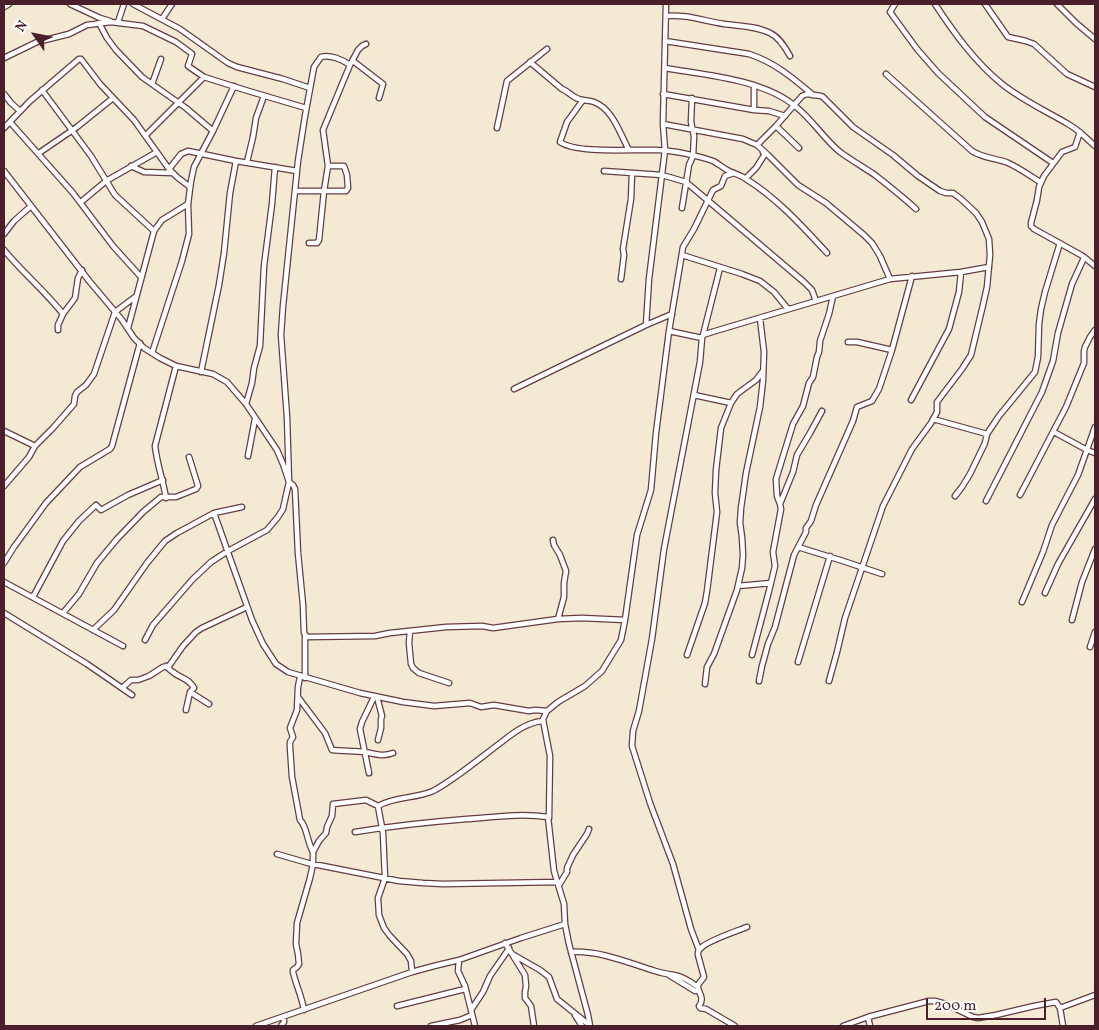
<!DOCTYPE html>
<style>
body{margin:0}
#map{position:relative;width:1099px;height:1030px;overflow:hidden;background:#f4e9d3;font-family:Vollkorn,serif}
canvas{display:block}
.frame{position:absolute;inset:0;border:5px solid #4a1f2b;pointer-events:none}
.north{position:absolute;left:10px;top:10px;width:50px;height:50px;-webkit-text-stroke:4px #fff;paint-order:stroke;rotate:303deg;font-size:14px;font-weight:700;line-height:20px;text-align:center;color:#4a1f2b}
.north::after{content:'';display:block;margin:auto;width:18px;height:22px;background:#4a1f2b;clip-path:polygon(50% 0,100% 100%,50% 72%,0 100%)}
.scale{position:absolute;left:926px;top:998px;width:120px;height:22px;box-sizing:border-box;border:2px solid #4a1f2b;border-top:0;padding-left:6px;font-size:15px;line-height:18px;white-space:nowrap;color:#4a1f2b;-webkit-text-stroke:4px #fff;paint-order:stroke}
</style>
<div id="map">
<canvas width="1099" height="1030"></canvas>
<div class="frame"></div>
<div class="north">N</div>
<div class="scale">200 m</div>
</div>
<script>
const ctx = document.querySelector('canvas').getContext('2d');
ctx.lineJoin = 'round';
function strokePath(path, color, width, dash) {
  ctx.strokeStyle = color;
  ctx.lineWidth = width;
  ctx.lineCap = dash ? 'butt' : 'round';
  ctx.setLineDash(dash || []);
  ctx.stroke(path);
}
const minor = new Path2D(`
 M70,4L100,18L110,21
 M133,4L180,29L228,63L237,67L283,79L310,88
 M895,4L890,12L917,49L938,73L985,117L1053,163
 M935,4C954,33 975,62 1002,84C1022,100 1046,111 1068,124C1079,130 1086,138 1095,146
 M985,4L1008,37L1026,41L1034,44L1067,74L1095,87
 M1057,4L1076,23L1095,39
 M4,7L9,4
 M666,16C686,14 704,21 724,24C739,26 756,26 770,33C779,37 785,47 790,56
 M162,19L172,4
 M118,22L124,4
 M99,23L107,38L116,50L142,77L186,108L213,131
 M665,41L749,54C774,62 793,78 813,95
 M4,58L37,42L69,34L87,25L111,22L143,26L176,42L191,53L192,54L188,66L204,77L245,90L306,108
 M353,61L383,84L379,98
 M530,62L562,89C568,91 572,97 579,99C584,101 589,100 594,102C613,109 620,134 629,150
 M665,68C705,75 762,79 795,106C812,119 823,138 840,152C851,160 863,167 875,175C889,186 903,197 916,209
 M886,74L972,151C983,158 994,158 1006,162C1018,167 1029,175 1040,182
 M152,84L161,59
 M754,85V110
 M42,90L91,156L115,195L154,231
 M4,94L11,103L20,111
 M663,94L754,110L769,111L785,116
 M583,100L567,122L560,142C577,154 634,149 657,150C672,150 699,156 713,161C719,164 723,168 729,171C735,174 741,175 746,179C777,198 803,227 827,253
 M10,122L73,193L113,246L141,277
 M663,124L743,139L757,145L768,155L798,185L826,203L864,235L872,243L880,256L890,279
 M776,126L799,148
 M4,128L30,101L79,59H81L100,84L134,120L169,169L177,177L190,187
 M497,128L507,81L547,49
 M146,135L204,77
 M757,145L776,126L802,96L807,94L821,96L823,97L853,127L893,155L918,176L940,191L946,193H953L961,199L976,213L982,222L989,239L990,255L987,287L983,305L971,355L962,369L937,402V412L931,423L912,449L883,506L845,618L837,652L829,681
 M39,153L77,127L113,98
 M247,162L253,137L256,118L264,96
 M131,166L144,172L173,173
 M169,169L181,154L188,151L236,161L297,171
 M4,171L90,282L122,320L134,338L144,348L160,358L176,366L213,374L227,382L246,404L277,450L283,464L289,482L293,485L295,489L298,553L303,605L304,633L307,637L375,636L390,633L446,627L482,626L493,628L558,619L582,618L625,620
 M604,171L662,175L686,182L804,282L812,290L816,301
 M746,178L756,168L765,154L763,152
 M296,191H324L328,166L323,130L350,65L358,50L362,46L366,44
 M81,202L106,181L157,152
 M682,208L689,165L693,156L694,136L691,122L692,98
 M4,234L14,221L31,206
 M309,243H317L319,240L324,191H346L348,188L347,175L344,166H328
 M4,250C23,273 45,291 63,314
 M682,255L742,274L760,281L774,292L788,309
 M1084,257L1095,266
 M621,279L624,255L623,249L631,199L632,173
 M646,325L649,279L665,150L663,124L666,4
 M128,328L154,231L162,220L188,204
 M58,330V325L63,314L75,298L78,278L82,270
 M669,331L702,338
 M703,335L720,268
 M848,342H857L892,350
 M152,353L182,261L189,234L188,204L191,181L194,167L213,131L234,86
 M201,372L219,285L224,253L230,193L236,161
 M514,389L646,325L672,314
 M694,395L731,403
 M911,400L949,329L959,292L961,272
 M246,404L252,383L254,368L260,346L264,266L272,204L275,167
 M933,419L987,434
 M4,431L35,446
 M1054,432L1087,450L1095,453
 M248,456L255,419
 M4,486L29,457L35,446L53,428L74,404L75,396L77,392L86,385L94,374L115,312L135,297
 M1020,495L1066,407L1084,363V351L1085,347L1090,337L1095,330
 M955,496L962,487L970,474L985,443L987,434L999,416L1035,372L1038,357L1039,324L1041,309L1045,292L1060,243
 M166,498C163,480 157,464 155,446L176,366
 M986,501L1042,392L1053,361L1058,333L1072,284L1083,260L1084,257L1081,255L1034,229L1031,226V223L1037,200L1039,187L1044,176L1062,152L1075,147L1080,132
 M780,504L777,496L776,479L793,424L803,406L809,383L813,377L817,357L819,352L820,341L829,314L833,296
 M214,513L252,620L263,644L276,664L288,672L360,693L403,702L434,706L470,703L481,707L494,705L529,711L535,710L547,711
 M553,540L554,545L560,555L566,571L564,583V597L558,619
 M798,547L843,561L882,574
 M4,563L14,547L46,503L80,467L110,449L112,446L140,343
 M4,582L123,646
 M738,586L771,583
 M1045,593L1058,564L1095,499
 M33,597L63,541L79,521L96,505L101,510L128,495L163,480
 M1022,602L1043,552L1052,525L1078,475L1095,427
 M4,613L87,664L132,695
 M63,613L79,594L97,563L117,539L143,512L161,497H176L196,489L198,486L189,457
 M1072,620L1082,582L1095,549
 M93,630L114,610L147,563L165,541L177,533L214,513L242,507
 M410,631L409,643L411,664L413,668L419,673L449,683
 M145,640L153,625L192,580L211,562L228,551L267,530L278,517L283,509L289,482L287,417L281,335L283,306L298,161L305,116L314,67L321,57C330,54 343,60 350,65
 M1090,647L1095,632
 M687,655L705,603L707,591L717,512L715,493L716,470L721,428L731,403L737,394L756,380L763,371
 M752,655L769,591L775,566L773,552L781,509L780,504L793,472L797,455L810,433L822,411
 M798,662L830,556
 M166,666C167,667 171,671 173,672C180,678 190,679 194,688L190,692L186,710
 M300,677L298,687L297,710L290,728L293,737L290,742V747L292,777L300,820C307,826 307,842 313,852
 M305,678V636
 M759,681L762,666L768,644L775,627L794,555L806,532V528L811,521L816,505L853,421L857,407L872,401L879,389L892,350L912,276
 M705,684L707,667L714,654L737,590L742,568L743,555L742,537L740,523L741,508L746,473L760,407L763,380L764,352L760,318
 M122,688L131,680H138L149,676L163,667L169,666L183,646L196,632L202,628L247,607
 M190,692L209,704
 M298,697L325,733L332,750C342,751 354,751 365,752C375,754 383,757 393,753
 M377,697L382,716L381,719V728L378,740
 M543,720L550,756L549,818
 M369,773L360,729L362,722L374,697
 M378,806C395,796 415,799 433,791C454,780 479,759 499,744C512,734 525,723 542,721L547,711L558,702L585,686L602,671L621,640L625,620L637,535L651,490L656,433L669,331L683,247L694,229L713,190L721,186L725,176L734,173
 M378,806L383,833L385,878L378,898L379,915L384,928L390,936L407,954L411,961L412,972
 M355,832C392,826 429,822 467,819C494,817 521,813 548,817L554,871L564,904L565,924L569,944L588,1015L590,1026
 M277,854L308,863L399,881L423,883L443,884L558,882
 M559,885L567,872V868L573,855L587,834L589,829
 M505,943L525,975L526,986L525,992V998L531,1006L534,1026
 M699,950L691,929L673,864L650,803L632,746L633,731L639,711L652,639L664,549L700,362L702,338L703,335L712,332L890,279L961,272L989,267
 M571,952C599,950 629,963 655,971C661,973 667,974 674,975C682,976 691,982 698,987C699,995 705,998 699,1006L700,1008L706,1009L735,1026
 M512,954L540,970L549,977L557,999L588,1024
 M459,960L458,971L465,986L475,1026
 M669,975L695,991L698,990
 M697,986L704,977L698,955C698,951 698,951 701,948C707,941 737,931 747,927
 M397,1006L465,989
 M1060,1008L1095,995
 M304,1010C302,997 296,985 293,972V970L297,967L299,964L298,954L296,944L297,923L310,878L313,864V852L319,841L326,833L327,827L332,816L333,804L366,800L378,806
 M471,1010L483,992L490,976L508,950L509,948
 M575,1015L582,1026
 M868,1017L870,1026
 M256,1026L412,972L434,966L459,960L521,938L565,924
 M281,1026L284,1022V1017
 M431,1026L460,1020L472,1015
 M843,1026L868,1017L929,1001H935L946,1004L973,1017L978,1018L996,1015L1034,1006L1056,1002L1060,1008L1063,1026`);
strokePath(minor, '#643d44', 7);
strokePath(minor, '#fff', 4.5);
</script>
